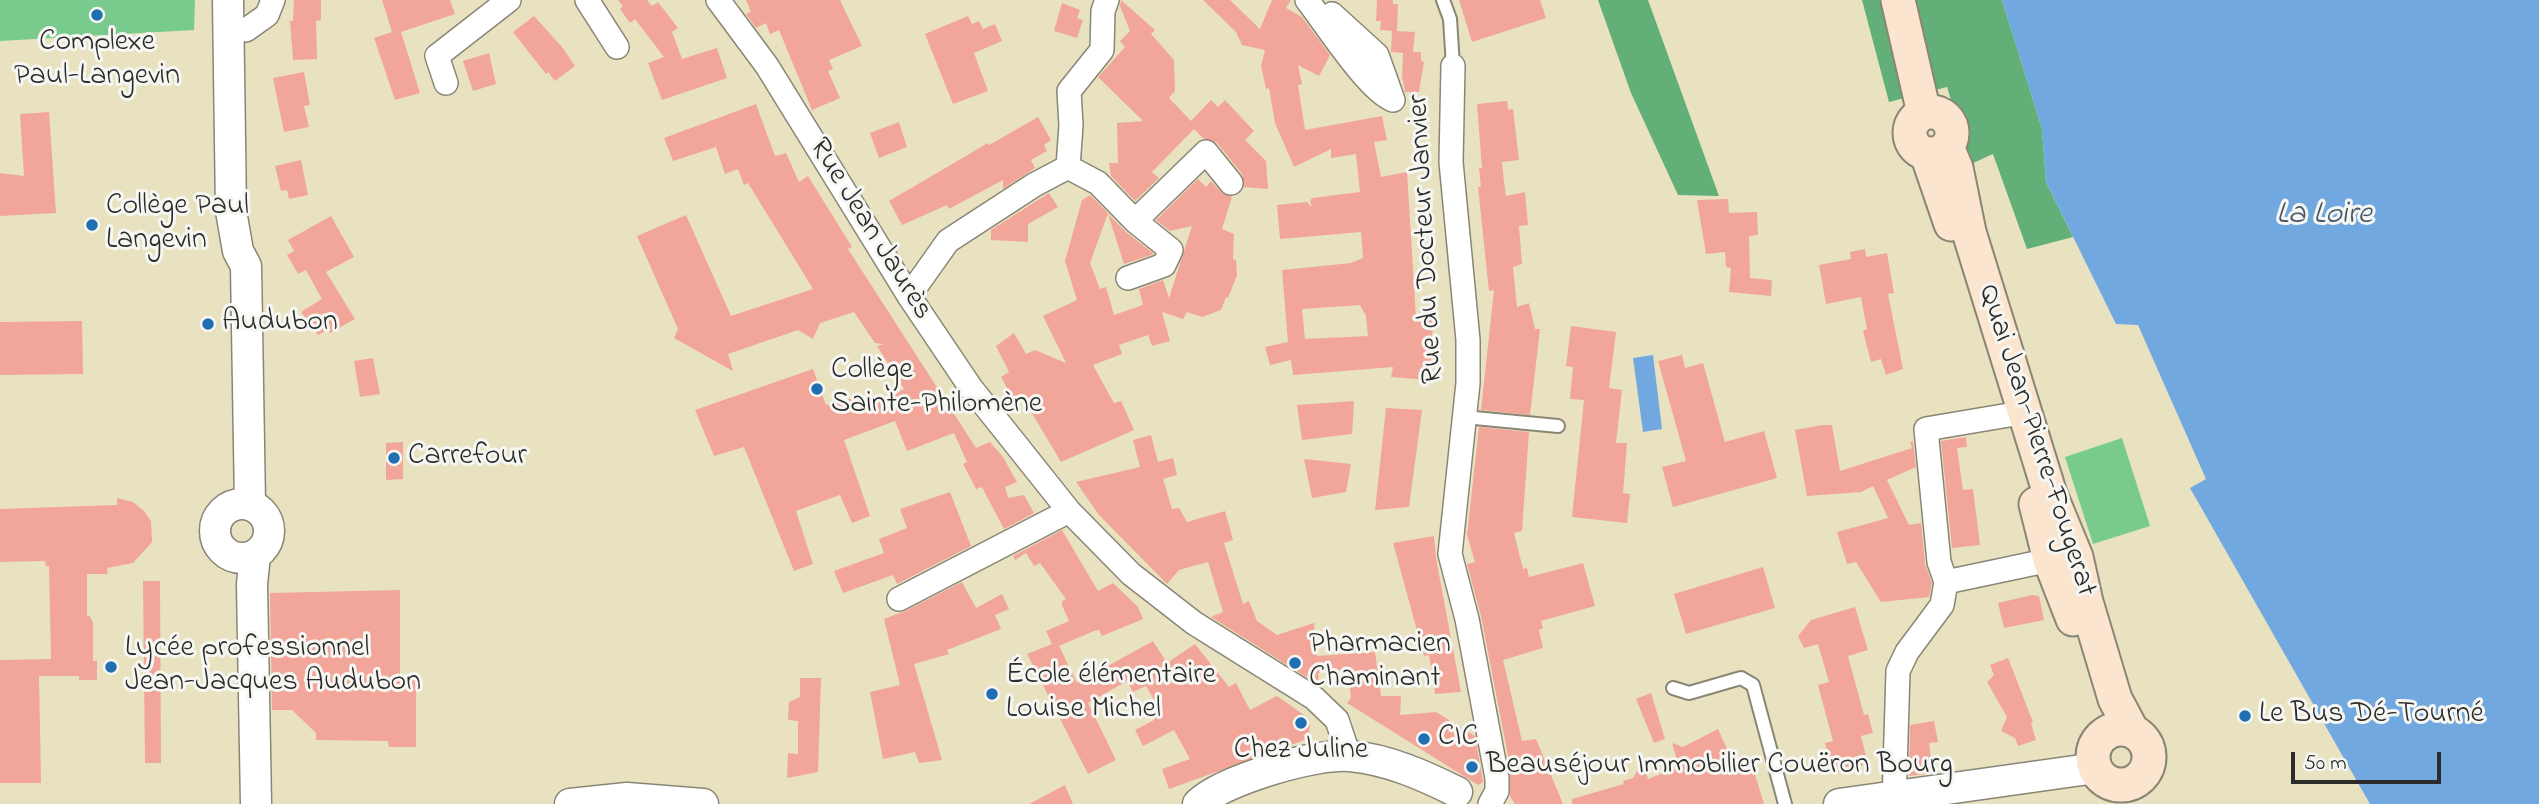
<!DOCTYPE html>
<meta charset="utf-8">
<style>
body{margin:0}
#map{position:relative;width:2539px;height:804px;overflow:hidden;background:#e8e2c1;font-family:"Indie Flower",sans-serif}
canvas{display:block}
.scale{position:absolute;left:2291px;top:752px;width:150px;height:32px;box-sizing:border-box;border:4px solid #2b2b2b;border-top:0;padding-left:9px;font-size:21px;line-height:24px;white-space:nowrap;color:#2b2b2b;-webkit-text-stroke:5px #f6f6f2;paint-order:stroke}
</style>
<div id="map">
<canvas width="2539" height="804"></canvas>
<div class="scale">50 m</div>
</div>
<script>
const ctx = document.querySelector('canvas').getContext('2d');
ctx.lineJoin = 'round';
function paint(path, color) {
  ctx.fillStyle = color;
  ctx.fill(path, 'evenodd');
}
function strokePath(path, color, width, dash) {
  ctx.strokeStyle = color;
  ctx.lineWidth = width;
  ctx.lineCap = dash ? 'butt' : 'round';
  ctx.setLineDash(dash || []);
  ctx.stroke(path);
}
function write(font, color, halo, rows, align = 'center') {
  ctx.font = font + ' "Indie Flower",sans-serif';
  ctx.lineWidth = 6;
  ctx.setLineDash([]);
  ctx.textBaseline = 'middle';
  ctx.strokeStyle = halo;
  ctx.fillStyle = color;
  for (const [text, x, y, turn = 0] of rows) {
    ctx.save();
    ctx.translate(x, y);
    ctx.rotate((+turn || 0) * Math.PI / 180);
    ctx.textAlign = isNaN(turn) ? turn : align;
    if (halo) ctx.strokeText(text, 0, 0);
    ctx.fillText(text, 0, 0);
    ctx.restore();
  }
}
const green = new Path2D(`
 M0,0H195L194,30L0,41Z
 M2122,438L2150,526L2093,544L2065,457Z`);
const forest = new Path2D(`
 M1598,0H1648L1719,196L1678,195L1631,93Z
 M1862,0H2002L2042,129L2046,182L2073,237L2027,249L1993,154L1971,164L1947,87L1889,102Z`);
const water = new Path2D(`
 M2002,0H2539V804H2370L2190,488L2206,479L2138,325L2116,324L2046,182L2042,129Z
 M1653,355L1662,429L1643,432L1633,358Z`);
const building = new Path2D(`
 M294,0H321V20L316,21L317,59L293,60L290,21H293Z
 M382,0H450L455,14L401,32L420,93L395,100L374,38L392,32Z
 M618,0H647L652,6L658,2L678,28L672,32L682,59L717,48L727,78L662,100L648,63L664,57L635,19L630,23L620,9L623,6Z
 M746,0H840L862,46L829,60L833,69L828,71L840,98L812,110L779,30L770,34L766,23L756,28L746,14L751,12Z
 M1121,0L1155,30L1151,34L1174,60L1175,91L1169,98L1191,121L1211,100L1218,107L1225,100L1254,131L1245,140L1266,161L1268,189L1244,187L1242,174L1217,143L1203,138L1194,129L1152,172L1159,178L1135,201L1111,176L1109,163H1118L1117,123L1143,121L1098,77L1125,47L1120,41L1130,31L1120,6Z
 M1203,0H1230L1260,29L1272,0H1291L1286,8L1302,17L1330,55L1319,76L1298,65L1302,84L1298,85L1305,130L1382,116L1387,140L1374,142L1381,177L1407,172L1416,318L1433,319L1430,380L1391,377L1393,367L1293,375L1291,360L1270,365L1265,347L1288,342L1282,270L1351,263L1363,258L1361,232L1280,239L1277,205L1307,202L1312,207L1310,201L1312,198L1360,192L1356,154L1331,158V149L1294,167L1275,123L1269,88L1266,89L1261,66L1265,50L1242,45L1236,32ZM1360,305L1366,316L1368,336L1305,339L1302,309Z
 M1377,0H1393V4H1398L1397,31L1415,32L1413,52H1421V61L1424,62L1419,92H1405L1402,76L1403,53L1391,52L1392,31L1380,30L1381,21H1376Z
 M1459,0H1540L1546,18L1472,42Z
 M1062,3L1080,10L1077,18L1083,20L1077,38L1054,31Z
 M534,16L562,47L575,66L555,81L548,72L546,74L513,32Z
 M968,16L972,24L979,21L983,29L995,24L1002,41L974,53L988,91L953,104L925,34Z
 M489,53L496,84L473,91L463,61Z
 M304,72L310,105L304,106L309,127L284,132L273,78Z
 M1507,101L1508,110L1513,109L1519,160L1502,162L1504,182L1506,196L1525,192L1528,225L1519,226L1522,264L1513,267L1517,307L1529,303L1535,329H1540L1530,415L1481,410L1494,290L1489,291L1478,187H1481L1479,168H1482L1477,104Z
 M756,104L775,156L786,153L799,182L808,176L852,247L848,249L976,448L990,442L1003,457L1017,482L1005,487L1008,498L1024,495L1034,513L1004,529L982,487L976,489L963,464L967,462L954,433L907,451L895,421L844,440L870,516L852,523L840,495L796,511L813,564L794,571L744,447L714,456L695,410L813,369L826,405L863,396L868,408L904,389L877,346L884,344L875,343L854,312L820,323L813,339L798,330L728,354L733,371L674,338L678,329L637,236L686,215L731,316L813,289L748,183L744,185L738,169L725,174L716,147L673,161L664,138Z
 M49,112L56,213L0,216V173L24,176L20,114Z
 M1038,117L1051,140L1044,145L1047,151L1031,160L1035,168L1003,189V180L949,209L947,205L902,225L889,201L988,143L989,145Z
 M899,122L907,147L879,158L870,133Z
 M301,160L308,195L289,199L287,190L281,191L275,166Z
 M1198,179L1206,187L1211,181L1221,192L1232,197L1222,229L1234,234L1233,259L1236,260L1237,275L1228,298L1226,297L1221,310L1202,317L1187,312L1183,319L1162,312L1170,341L1152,346L1148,335L1119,345L1122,354L1093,365L1114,403L1121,401L1134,430L1061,462L1021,395L1013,399L1001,377L1009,372L996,346L1014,333L1026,354L1035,350L1066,363L1043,316L1077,300L1065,261L1082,200L1090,195L1108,213L1090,263L1100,289L1106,287L1114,315L1143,305L1139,289L1163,280L1169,298L1192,226L1170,231L1156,220Z
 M1049,193L1058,207L1028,224V242L991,240V230Z
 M1728,199L1729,213L1757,212L1758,235L1749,236L1750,278L1772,280L1771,296L1729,292L1731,268L1726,267L1725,252L1706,254L1697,200Z
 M1108,214L1126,232L1154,254L1124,264Z
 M331,216L354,257L326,272L355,319L330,333L328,330L318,335L301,312L322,299L306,270L298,274L287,255L294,251L288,240Z
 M1865,249L1866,257L1887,253L1894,293L1888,294L1903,369L1886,375L1881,359L1871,362L1863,331L1867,329L1861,297L1826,304L1819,265L1851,259L1850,252Z
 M82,321L83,374L0,375V322Z
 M1571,326L1616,332L1609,388L1622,390L1616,443H1627L1623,493L1630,494L1627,523L1572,517L1584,400L1570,399L1573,367L1566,366Z
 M1682,355L1685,368L1703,363L1725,442L1764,431L1777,478L1673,507L1662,467L1686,461L1658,361Z
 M373,358L380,394L360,397L354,361Z
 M1354,401L1352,434L1302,440L1297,405Z
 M1386,408L1422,410L1409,507L1375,510Z
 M1822,425H1832L1840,471L1912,448L1910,442L1913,441L1916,467L1887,480L1909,525L1921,523L1925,564L1932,583L1929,597L1881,602L1856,562L1847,564L1837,532L1888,518L1873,486L1861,492L1807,496L1795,430Z
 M1479,427L1529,432L1522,531L1514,533L1523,569L1527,568L1529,577L1583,563L1595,606L1541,621L1543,628L1539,630L1543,648L1503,660L1522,741L1536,739L1563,804H1515L1510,796L1508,756L1481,616L1467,564L1475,562L1467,535Z
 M1151,435L1158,462L1173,458L1177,475L1163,479L1172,509L1179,508L1187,522L1225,511L1233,540L1224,543L1243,604L1249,601L1257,621L1277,635L1314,623L1317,656L1375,652L1381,696H1401L1400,715L1436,712L1475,736L1483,782L1478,785L1347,703L1351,698L1348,669L1318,673L1319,685L1211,617L1223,612L1208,562L1179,570L1167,584L1099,515L1076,482L1140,467L1133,440Z
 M1966,437L1967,447L1957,448L1963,490L1973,489L1980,545L1952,548L1941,441Z
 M403,442V479L386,480V443Z
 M1304,459L1351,464L1346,492L1312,498Z
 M950,492L971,546L897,584L893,575L843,593L834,571L884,553L879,539L907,528L900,509Z
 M117,498L133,502L144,511L151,521L152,542L133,563L107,568L108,574H87V616H90L93,623V661H97V680H79V676H39L41,783H0V660L51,659L49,566H46L45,561L0,562V509L117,505Z
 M1062,530L1098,591L1113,583L1138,607L1143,619L1102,636L1099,630L1094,631L1059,646L1077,683L1153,641L1167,663L1195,644L1229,687L1236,683L1250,710L1277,696L1307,717L1310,727L1308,736L1302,741L1169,789L1162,769L1190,759L1174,730L1143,746L1135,730L1154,720L1158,707L1146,686L1133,692L1127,681L1088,703L1116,760L1088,774L1027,654L1052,644L1046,631L1069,621L1062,605V601L1066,599L1040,563L1034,566L1026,553L1015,560L1013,556Z
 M1434,536L1436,558L1461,692L1435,694L1429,655L1424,656L1393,543Z
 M1763,567L1775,608L1686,634L1674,594Z
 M143,581H160L161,763H145Z
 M962,582L976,608L1002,594L1009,609L995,615L1001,629L947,650L949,654L914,664L942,760L919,763L915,752L883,759L870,692L900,685L884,619L905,611Z
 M400,590V677H416V747H389L388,741L316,740V733L292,710H272L270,593Z
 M2032,595L2039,596L2044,620L2004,628L1998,603Z
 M1855,607L1868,650L1848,656L1864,715L1868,714L1873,733L1861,736L1868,764L1833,773L1825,743L1833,741L1818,685L1829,682L1818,644L1804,648L1798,636L1811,620Z
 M2008,658L2033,722L2031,723L2036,740L2018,746L2015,738L2001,731L2007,717L1987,682L1994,675L1990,665Z
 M800,678H821L818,772L787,778L788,753L798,754V721L788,720L789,702L800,697Z
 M1651,693L1665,739L1654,743L1636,699Z
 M1934,721L1938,742L1929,743L1933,773L1909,776L1910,725Z
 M1718,729L1737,771L1751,762L1764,804H1572V799L1624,784L1623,781L1633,778L1643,761L1648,779L1679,767L1672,743L1683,747Z
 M1065,785L1073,804H1029Z`);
const service = new Path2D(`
 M1443,0L1450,19L1453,66
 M1464,417L1558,426
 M1673,688L1689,693L1741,678L1753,685L1785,804`);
const minor = new Path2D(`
 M587,0L617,47
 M718,0L767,66L909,296L971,388L1069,511L1131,574L1194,623L1314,698L1337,720L1349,756
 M1307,0C1325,23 1369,92 1393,100
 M1332,14L1377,55L1393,100
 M246,30L267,15L273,0
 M1453,66L1451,162L1468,340V383L1450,554L1467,619L1497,778V791L1490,804
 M446,83L437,56L509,0
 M1068,167L1098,183L1135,221L1206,152L1231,183
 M1128,278L1164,265L1171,250L1135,221
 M909,296L948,241L1034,185L1068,167L1071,125L1069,91L1102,50L1103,11L1107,0
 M1946,582L1939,562L1926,429L2009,415
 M1946,582L2050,560
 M899,599L1069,511
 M1894,804L1898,671L1907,652L1942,605L1946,582`);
const tertiary = new Path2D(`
 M228,0L231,211L238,251L246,266L250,505
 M215 531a27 27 0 1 1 54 0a27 27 0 1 1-54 0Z
 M255,555L252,584L256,804
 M570,804L627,798L703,804
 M1198,804C1223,780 1315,753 1350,756C1387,759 1425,776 1457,792
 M1839,804L2096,768`);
const secondary = new Path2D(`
 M1898,0L1924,113
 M1910 133a21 21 0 1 1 42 0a21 21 0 1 1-42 0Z
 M1947,147L1956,168L1969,232L2050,494L2076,557L2086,602L2115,699L2132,731
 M1927,154L1951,224
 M2036,504L2050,560L2073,619
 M2093 757a28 28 0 1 1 56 0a28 28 0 1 1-56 0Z`);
const markers = [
 [97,15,7,"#1f6fb2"],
 [92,225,7,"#1f6fb2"],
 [208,324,7,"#1f6fb2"],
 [817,389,7,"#1f6fb2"],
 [394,458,7,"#1f6fb2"],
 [1295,663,7,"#1f6fb2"],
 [111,667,7,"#1f6fb2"],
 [992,694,7,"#1f6fb2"],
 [2245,716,7,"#1f6fb2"],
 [1301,723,7,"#1f6fb2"],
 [1424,739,7,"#1f6fb2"],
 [1472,767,7,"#1f6fb2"]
];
const poiNames = [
 ["Complexe",97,44,"center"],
 ["Paul-Langevin",97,78,"center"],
 ["Collège Paul",106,208],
 ["Langevin",106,242],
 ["Audubon",222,324],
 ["Collège",831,372],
 ["Sainte-Philomène",831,406],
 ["Carrefour",408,458],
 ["Pharmacien",1309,646],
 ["Chaminant",1309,680],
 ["Lycée professionnel",125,650],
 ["Jean-Jacques Audubon",125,684],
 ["École élémentaire",1006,677],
 ["Louise Michel",1006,711],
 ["Le Bus Dé-Tourné",2259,716],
 ["CIC",1438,739],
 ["Chez Juline",1301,752,"center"],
 ["Beauséjour Immobilier Couëron Bourg",1486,767]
];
const streetNames = [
 ["Rue Jean Jaurès",869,230,58],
 ["Rue du Docteur Janvier",1428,239,-93],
 ["Quai Jean-Pierre-Fougerat",2035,441,72]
];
const waterNames = [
 ["La Loire",2324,217]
];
paint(green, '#78cb8d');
paint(forest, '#62af78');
paint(water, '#71a8e0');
paint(building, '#f2a69a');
strokePath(service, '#8a8676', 16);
strokePath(minor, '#8a8676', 26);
strokePath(tertiary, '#8a8676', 33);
strokePath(secondary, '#8a8676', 37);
strokePath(service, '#fff', 12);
strokePath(minor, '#fff', 23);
strokePath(tertiary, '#fff', 30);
strokePath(secondary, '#fce5cf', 33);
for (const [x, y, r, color] of markers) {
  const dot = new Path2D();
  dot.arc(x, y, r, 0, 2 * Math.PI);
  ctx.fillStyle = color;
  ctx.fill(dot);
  strokePath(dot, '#f6f6f2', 2.5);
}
write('30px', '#2b2b2b', '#f6f6f2', poiNames, 'left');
write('30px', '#2b2b2b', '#f6f6f2', streetNames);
write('italic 32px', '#44576a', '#f6f6f2', waterNames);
</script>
